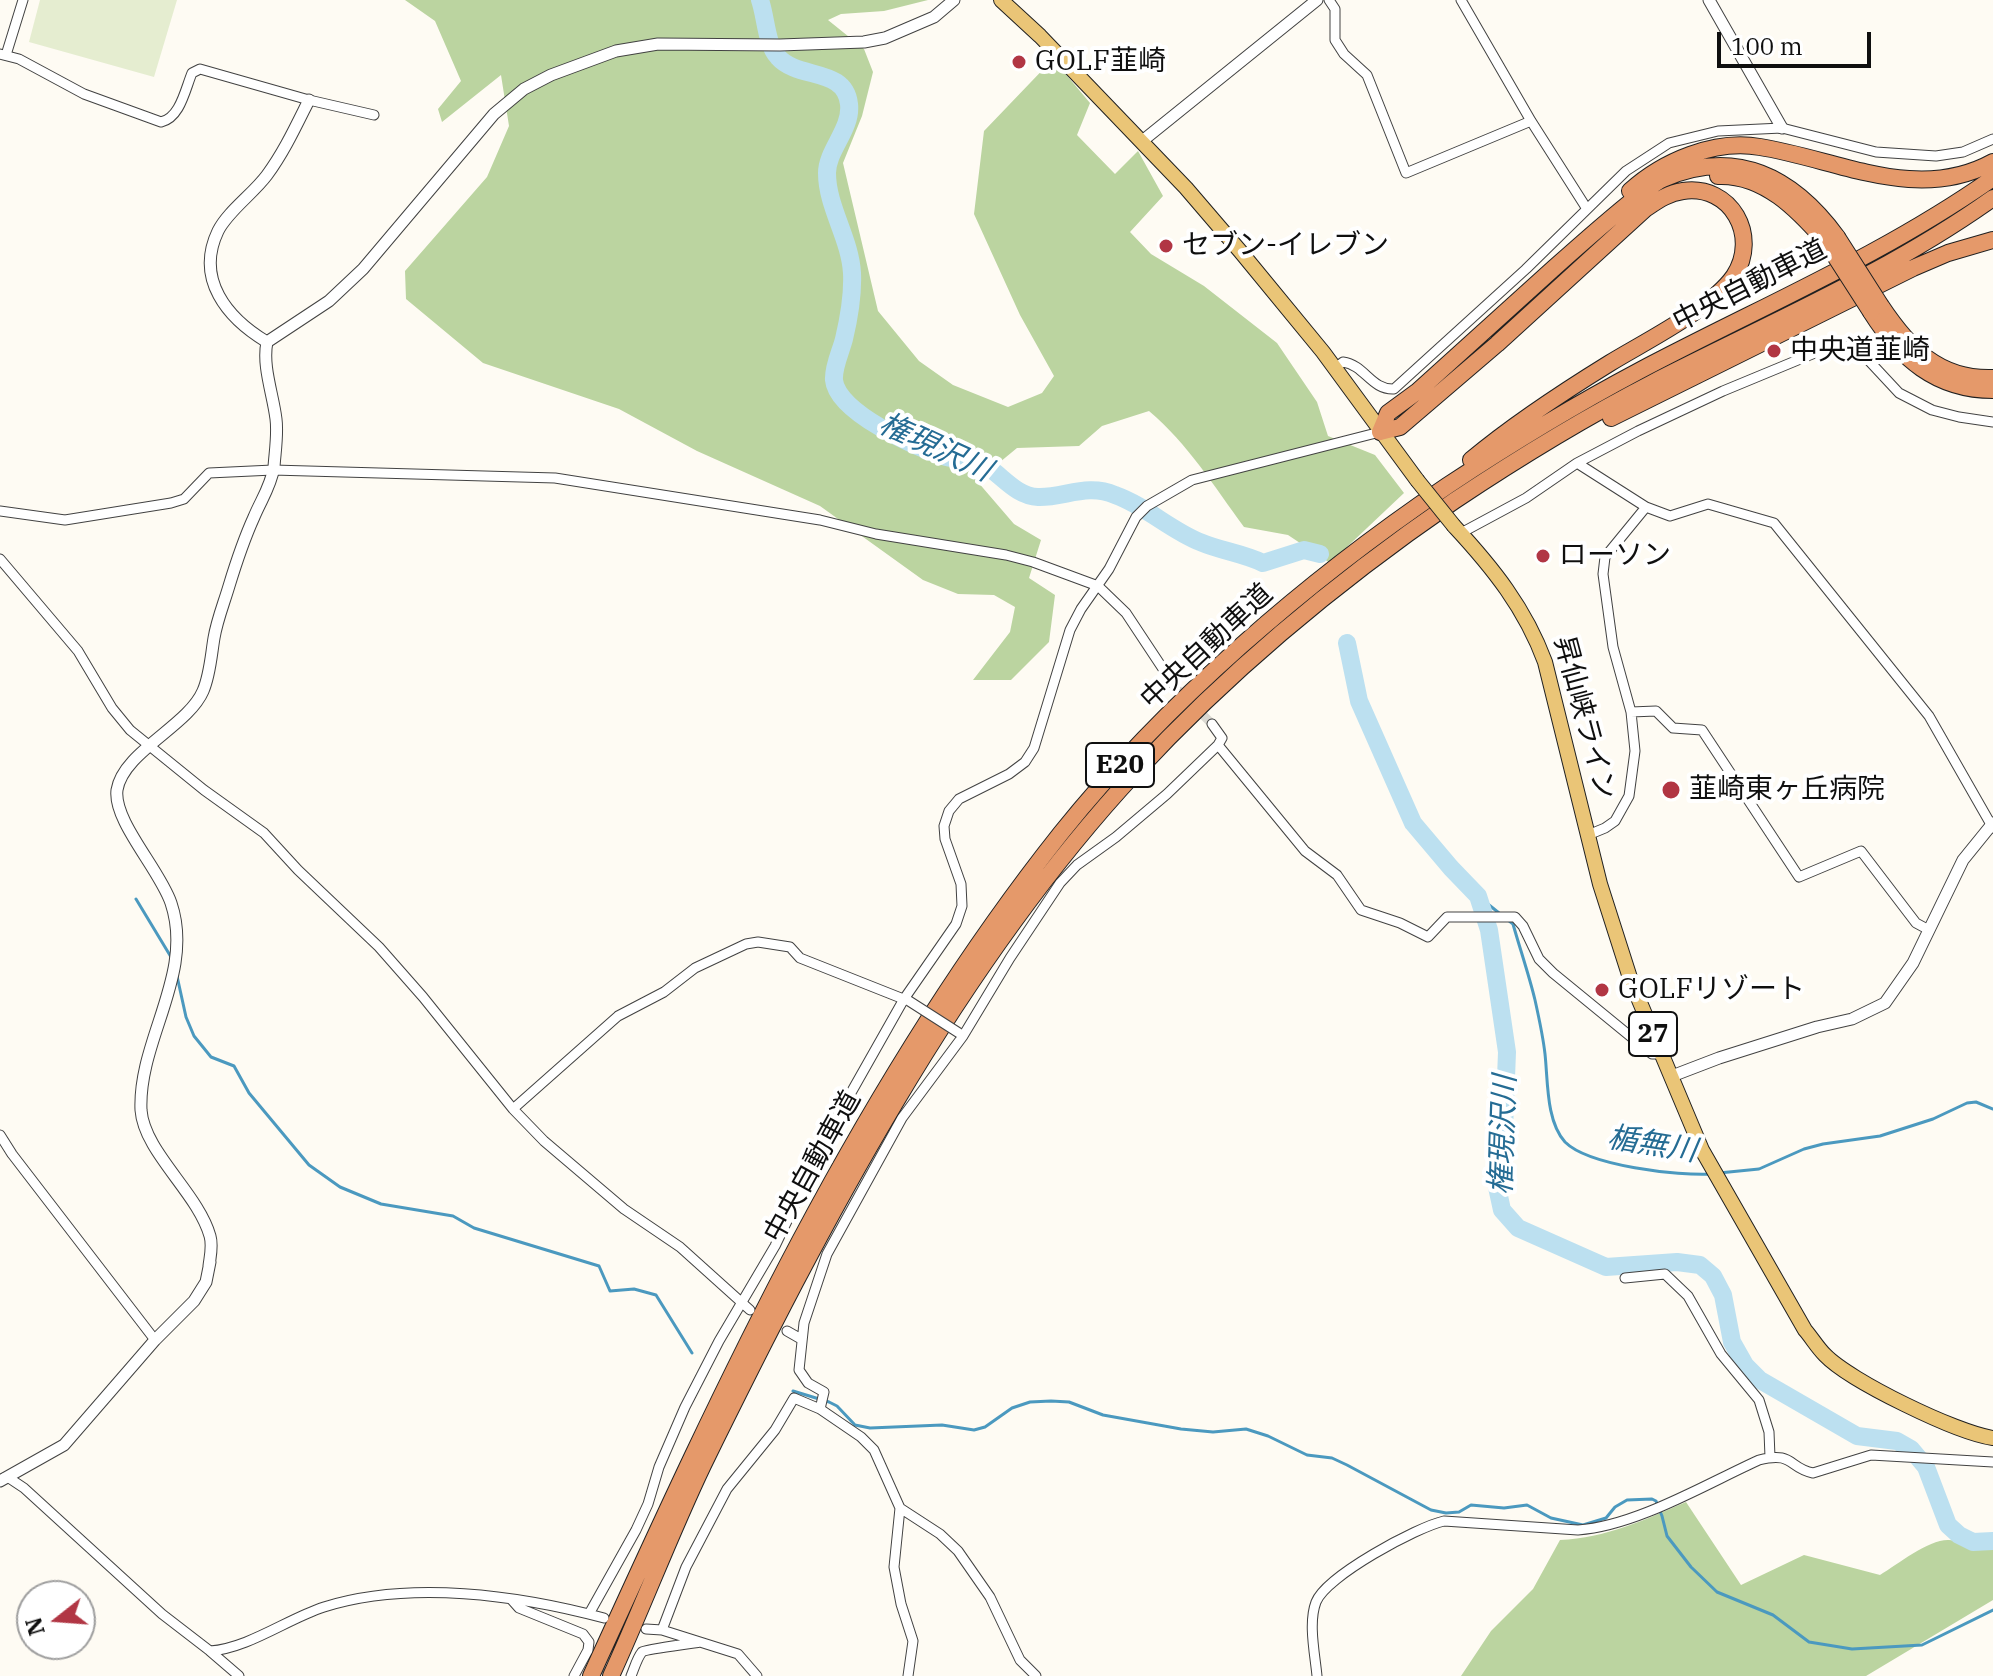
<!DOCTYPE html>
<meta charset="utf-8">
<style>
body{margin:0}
#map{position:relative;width:1993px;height:1676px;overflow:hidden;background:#fefbf3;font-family:"IBM Plex Serif",serif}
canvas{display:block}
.north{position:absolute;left:16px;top:1580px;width:80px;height:80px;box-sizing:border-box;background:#fff;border:2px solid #9f9f9f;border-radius:50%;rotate:253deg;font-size:22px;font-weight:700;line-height:32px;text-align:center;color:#0f0f0f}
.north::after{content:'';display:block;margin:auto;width:28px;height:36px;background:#b13644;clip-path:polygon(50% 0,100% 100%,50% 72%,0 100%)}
.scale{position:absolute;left:1717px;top:32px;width:154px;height:36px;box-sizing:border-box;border:4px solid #0f0f0f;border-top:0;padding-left:10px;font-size:24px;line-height:28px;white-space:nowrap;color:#0f0f0f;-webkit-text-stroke:6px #fff;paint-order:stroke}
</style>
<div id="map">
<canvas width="1993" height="1676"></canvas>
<div class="north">N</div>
<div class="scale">100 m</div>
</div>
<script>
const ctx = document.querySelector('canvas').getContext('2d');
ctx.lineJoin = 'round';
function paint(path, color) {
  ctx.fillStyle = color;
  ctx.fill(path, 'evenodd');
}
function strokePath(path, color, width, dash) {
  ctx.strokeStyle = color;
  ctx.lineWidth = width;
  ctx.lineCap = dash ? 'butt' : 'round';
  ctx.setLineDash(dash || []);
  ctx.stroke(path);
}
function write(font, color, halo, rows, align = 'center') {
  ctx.font = font + ' "IBM Plex Serif","Noto Sans JP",serif';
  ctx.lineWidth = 8;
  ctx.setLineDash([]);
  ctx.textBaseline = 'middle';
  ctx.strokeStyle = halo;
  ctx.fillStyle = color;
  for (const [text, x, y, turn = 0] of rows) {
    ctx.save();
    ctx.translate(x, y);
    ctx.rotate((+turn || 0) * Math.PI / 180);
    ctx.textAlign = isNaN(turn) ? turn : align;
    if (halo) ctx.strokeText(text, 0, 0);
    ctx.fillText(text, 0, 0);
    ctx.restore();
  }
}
const forest = new Path2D(`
 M405,0H928L884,11L841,14L828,20L864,49L873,72L862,116L843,163L878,311L919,361L953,385L1008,407L1042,393L1054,376L1020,315L974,214L984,131L1053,59L1090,103L1077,135L1115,174L1138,151L1163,196L1130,232L1151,254L1204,286L1277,343L1317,402L1328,436L1375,455L1404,493L1330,563L1288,535L1244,527C1214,486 1188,444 1149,411L1102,426L1079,446L1017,448L977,481L1014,524L1041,540L1029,578L1055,595L1049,642L1011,680H973L1010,632L1015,607L994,595L958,594L923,580L820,506L697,451L619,409L483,363L406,299L405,271L487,177L509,126L501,75L442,122L438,109L461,81L435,21Z
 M1686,1502L1741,1585L1804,1555L1880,1575C1898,1564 1929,1539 1949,1540C1963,1540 1976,1549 1993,1549V1600L1866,1676H1461L1491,1631L1533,1589L1560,1540C1606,1538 1644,1520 1686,1502Z`);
const pitch = new Path2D(`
 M40,0H177L154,77L29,42Z`);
const stream = new Path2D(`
 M1478,896L1499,913
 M136,899L171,957
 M1508,920L1513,924C1520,949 1529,975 1535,1000C1539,1018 1543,1036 1545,1054C1548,1081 1546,1121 1565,1142C1589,1166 1678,1176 1712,1174
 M177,976L186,1017L194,1036L211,1057L234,1066L249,1093L309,1165L340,1187L381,1204L453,1216L474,1228L599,1266L610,1291L634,1289L656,1295L692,1353
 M1719,1173L1759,1169L1804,1149L1823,1144L1880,1136L1933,1119L1967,1103L1976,1102L1993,1109
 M793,1391L829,1402L837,1406L855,1425L870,1428L942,1425L974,1430L985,1427L1012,1408L1030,1402L1051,1401L1069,1402L1103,1415L1181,1429L1213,1432L1246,1429L1268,1436L1307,1455L1332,1458L1347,1465L1431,1510L1446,1513L1459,1512L1471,1505L1504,1508L1527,1505L1551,1518L1583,1525L1606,1518L1615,1507L1627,1500L1652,1499L1656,1501L1662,1516L1667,1536L1691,1567L1717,1592L1773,1615L1809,1642L1852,1649L1922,1645L1993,1610`);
const river = new Path2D(`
 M760,0C766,17 766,44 778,57C798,80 845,67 849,104C852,129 827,150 827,173C827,207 850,238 852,273C853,294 849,318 844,339C841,351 833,367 834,380C837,413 918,448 946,457C955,460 966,458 976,461C998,468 1012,496 1038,497C1064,498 1087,483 1115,495C1146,506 1170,530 1200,542C1221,551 1242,553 1263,563L1304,550L1320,554
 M1347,643L1359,701L1413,823L1451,868L1478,896L1489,930L1507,1052L1504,1130L1497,1187L1502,1210L1518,1228L1606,1267L1677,1262L1700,1265L1713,1276L1723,1295L1732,1342L1745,1365L1760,1380L1857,1436L1897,1441L1911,1449L1926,1467L1948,1525L1959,1535L1973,1542L1993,1541`);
const minorTunnel = new Path2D(`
 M1175,687L1212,724`);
const minor = new Path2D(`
 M1329,0L1335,9V40L1344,54L1367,75L1406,173L1531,121
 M1461,0L1531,121L1587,209
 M0,54L19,59L84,94L161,122C180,118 185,90 192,73L200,69L309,100L374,115
 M6,55L23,0
 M1335,368L1343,362C1365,365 1371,390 1394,389L1526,269L1626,171L1669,143L1718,131L1782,128L1876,152L1936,156L1963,152L1993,139
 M1577,463L1646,507L1670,516L1708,504L1774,523L1929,716L1993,828
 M0,511L65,520L171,503L184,499L209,473L273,470L555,478L820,520L876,534L1006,555L1033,562L1098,586L1126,613L1175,687
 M1461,533L1526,498L1577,463L1638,431L1723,391L1822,350L1842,345L1858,349L1899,393L1932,410L1959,417L1993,422
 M0,559L78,651L112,708L130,730L204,790L264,833L298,870L379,947L423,997L513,1109L544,1141L624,1209L680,1247L750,1310
 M1631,712L1656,711L1673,728L1702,730L1799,877L1861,851L1916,923L1929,930
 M1218,745L1305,851L1337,875L1361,910L1400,923L1428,937L1447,917H1515L1523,926L1539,959L1553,973L1652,1054H1661
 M1588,835L1605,828L1615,821L1629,796L1635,751L1631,712L1613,647L1603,574L1605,557L1646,507
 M513,1109L618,1016L664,992L695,968L746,944L758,942L790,947L800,958L906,1000
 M0,1135L12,1154L155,1340
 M1625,1278L1665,1274L1688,1296L1721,1354L1759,1400L1769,1432L1770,1457
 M787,1331L801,1339
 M4,1478H9L24,1488L162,1614L210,1651C249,1648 287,1619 324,1607C410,1580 518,1595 604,1618
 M900,1508L894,1567L901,1604L913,1641L908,1676
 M511,1599L519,1608L583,1634L589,1642L588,1650L574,1676
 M589,1614L636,1530L648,1504L659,1467L685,1407L719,1341L775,1246L835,1121L904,999L956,924L962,906L961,884L945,839L944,826L949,811L959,799L1009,774L1025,762L1034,748L1070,630L1081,609L1109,569L1136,517L1147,506L1192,480L1380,432
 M646,1629L662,1630L738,1654L757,1676
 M662,1630L686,1567L727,1489L775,1430L794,1398L820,1409
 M210,1651L239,1676
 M631,1676C634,1669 637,1658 642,1652C646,1649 690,1644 700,1642
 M1036,1676L1020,1660L990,1597L958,1551L940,1534L900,1508L874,1450L861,1437L820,1409L824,1392L808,1383L799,1370L804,1323L827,1254L902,1118L963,1036L1010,958L1060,883L1077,865L1116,837L1167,794L1218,745L1222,738L1212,724
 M1317,1676C1315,1654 1308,1623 1316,1602C1326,1576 1417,1527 1444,1521L1578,1530C1636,1526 1706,1484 1759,1460C1794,1451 1788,1468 1813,1473L1871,1455L1993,1462`);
const tertiary = new Path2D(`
 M1709,0L1782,128
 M1141,142L1317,0
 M267,342C227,318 195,279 218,231C228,211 253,194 267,175C284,152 296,126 309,100
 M1672,1076L1719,1058L1817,1027L1852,1019L1885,1003L1913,963L1963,860L1993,823
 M209,1266C210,1257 213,1246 210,1236C198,1193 144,1152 141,1110C138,1040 195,974 171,903C160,870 113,821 117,790C123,752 188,726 203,691C210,675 211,656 214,638C217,620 224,603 229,586C236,563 244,539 254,517C261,500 271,486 274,467C275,452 278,434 276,419C273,394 262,366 267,342L329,301L363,269L494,114L524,89L551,75L616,51L658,44L780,45L864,42L885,38L934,17L954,0
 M0,1481L64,1445L155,1340L194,1301L206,1282L210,1262`);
const primary = new Path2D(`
 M1001,0L1040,36L1186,188L1240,251L1323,352L1417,480
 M1454,526C1493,568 1525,608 1545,662L1600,884L1631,981L1702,1150L1805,1330C1812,1338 1817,1347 1825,1355C1850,1381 1957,1433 1993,1438`);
const motorway = new Path2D(`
 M1718,176C1764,174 1798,210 1826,242
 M1630,191C1663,161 1715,139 1760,147C1837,159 1917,204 1993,162
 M1881,306C1909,348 1939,380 1993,378
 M1871,312C1900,358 1936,390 1993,390
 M1611,418L1913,268L1948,253L1993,240
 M1380,432L1400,427L1497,344L1645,209C1657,201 1668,193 1683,191C1731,184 1760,236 1734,276C1711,309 1646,341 1610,363C1563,392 1514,424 1471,460
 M1380,432L1388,413L1418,391C1463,350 1509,309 1554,268C1582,243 1609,219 1638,196C1646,191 1654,183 1663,179C1736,147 1793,177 1837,237
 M591,1676C724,1384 860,1086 1061,833C1166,702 1308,580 1447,486C1509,445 1573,406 1639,371C1758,308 1882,256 1993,178
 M611,1676C643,1606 670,1534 703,1465C820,1227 954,968 1135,773C1230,670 1339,580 1454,501C1517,459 1584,418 1652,383C1767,324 1888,273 1993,198`);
const minorBridge = new Path2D(`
 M909,1001L959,1033`);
const primaryBridge = new Path2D(`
 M1417,480L1454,526`);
const motorwayBridge = new Path2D(`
 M1837,237L1881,306
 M1826,242L1871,312`);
const markers = [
 [1019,62,8,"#b13644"],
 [1166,246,8,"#b13644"],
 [1774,351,8,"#b13644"],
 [1543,556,8,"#b13644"],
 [1671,790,10,"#b13644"],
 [1602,990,8,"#b13644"]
];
const shields = [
 [1120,765,68],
 [1653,1034,48]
];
const shieldNames = [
 ["E20",1120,765],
 ["27",1653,1034]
];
const poiNames = [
 ["GOLF韮崎",1035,62],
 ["セブン-イレブン",1182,246],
 ["中央道韮崎",1790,351],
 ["ローソン",1559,556],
 ["韮崎東ヶ丘病院",1689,790],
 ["GOLFリゾート",1618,990]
];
const streetNames = [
 ["中央自動車道",1750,286,-27],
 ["中央自動車道",1207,647,-43],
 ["昇仙峡ライン",1584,718,75],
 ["中央自動車道",813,1167,-61]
];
const waterNames = [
 ["権現沢川",935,448,25],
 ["権現沢川",1504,1135,-88],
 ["楯無川",1652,1145,9]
];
paint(forest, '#bbd4a0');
paint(pitch, '#e5edd0');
strokePath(stream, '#4b99bf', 3);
strokePath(river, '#bce0f0', 18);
strokePath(minorTunnel, '#dad8d1', 9, [9, 4.5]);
strokePath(minor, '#424242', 11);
strokePath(tertiary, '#424242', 13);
strokePath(primary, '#202020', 16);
strokePath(motorway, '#202020', 18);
strokePath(minor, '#fff', 9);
strokePath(tertiary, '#fff', 11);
strokePath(primary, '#eac577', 14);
strokePath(motorway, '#e5996a', 16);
strokePath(minorBridge, '#424242', 11, []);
strokePath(primaryBridge, '#202020', 16, []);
strokePath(motorwayBridge, '#202020', 18, []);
strokePath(minorBridge, '#fff', 9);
strokePath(primaryBridge, '#eac577', 14);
strokePath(motorwayBridge, '#e5996a', 16);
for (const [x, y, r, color] of markers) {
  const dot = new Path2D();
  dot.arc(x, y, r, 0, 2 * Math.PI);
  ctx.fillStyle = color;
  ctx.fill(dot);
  strokePath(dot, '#fff', 3);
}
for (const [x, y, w] of shields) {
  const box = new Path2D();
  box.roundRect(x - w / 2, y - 22, w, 44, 6);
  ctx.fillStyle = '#fff';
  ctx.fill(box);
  strokePath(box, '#0f0f0f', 2);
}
write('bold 26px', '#0f0f0f', null, shieldNames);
write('28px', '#0f0f0f', '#fff', poiNames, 'left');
write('28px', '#0f0f0f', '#fff', streetNames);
write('italic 30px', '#256c94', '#fff', waterNames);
</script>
